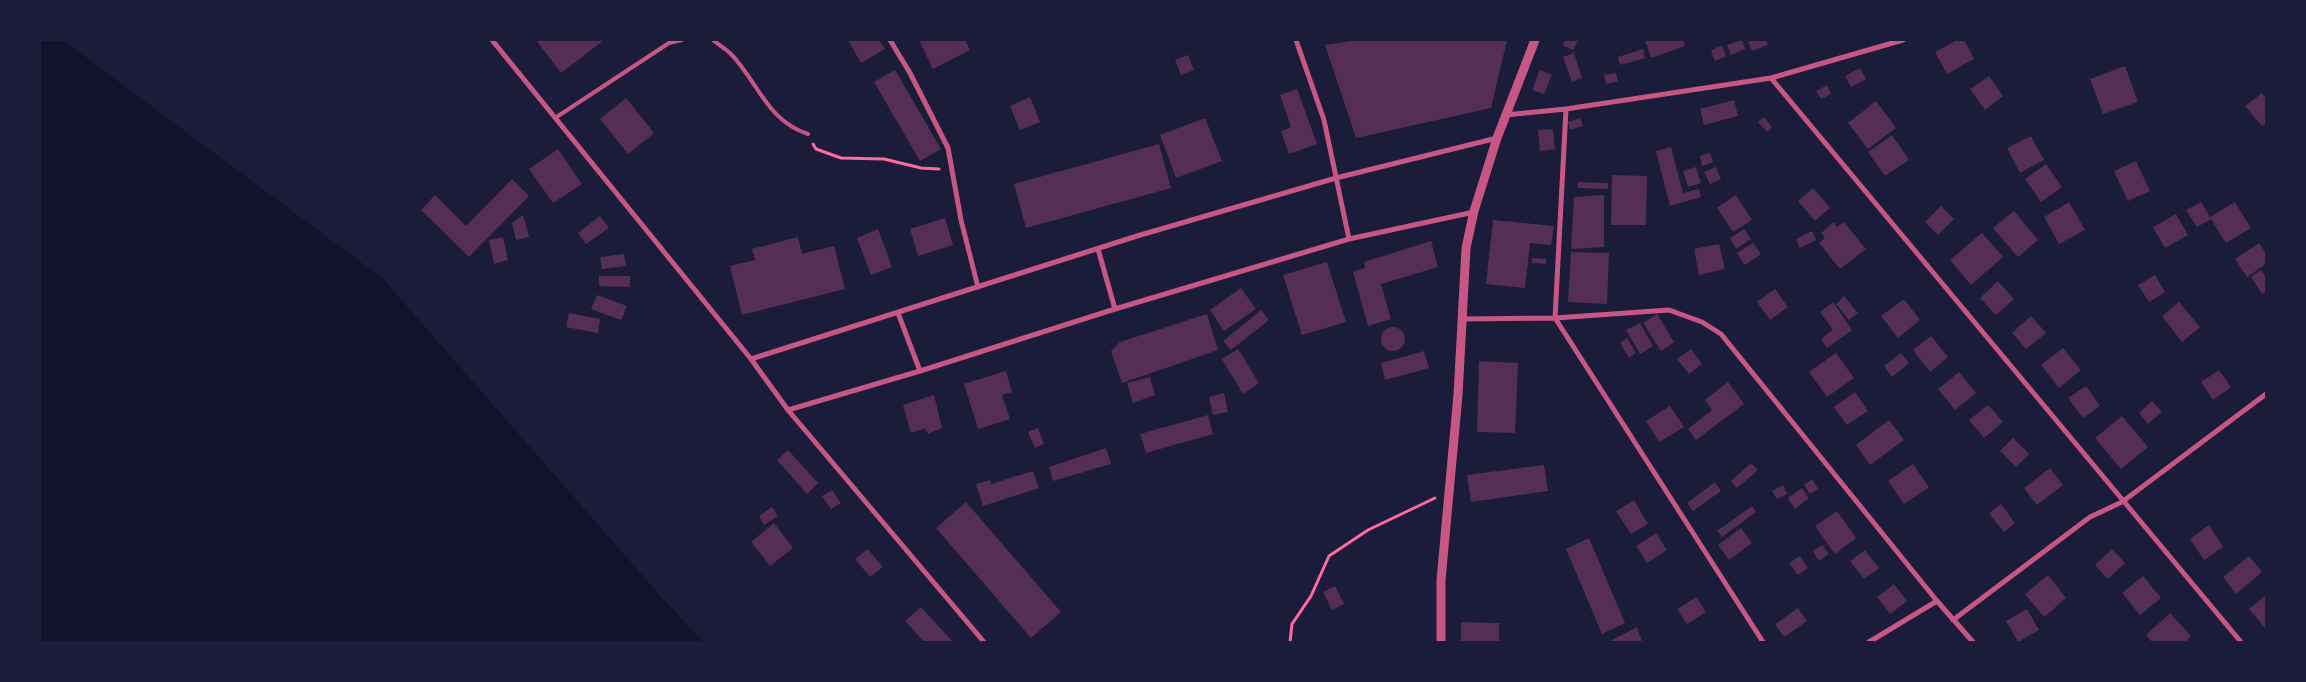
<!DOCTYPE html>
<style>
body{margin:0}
#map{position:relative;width:2306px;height:682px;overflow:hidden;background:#1b1b3a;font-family:Ubuntu,sans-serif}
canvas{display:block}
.frame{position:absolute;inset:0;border:41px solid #1b1b3a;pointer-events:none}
</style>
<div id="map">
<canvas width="2306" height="682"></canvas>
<div class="frame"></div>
</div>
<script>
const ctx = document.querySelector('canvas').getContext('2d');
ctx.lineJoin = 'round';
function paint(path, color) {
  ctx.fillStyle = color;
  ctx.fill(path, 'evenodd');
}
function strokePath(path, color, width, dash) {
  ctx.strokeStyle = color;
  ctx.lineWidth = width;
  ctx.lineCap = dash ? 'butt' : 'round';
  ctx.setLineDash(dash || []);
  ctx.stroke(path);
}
const water = new Path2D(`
 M40,40H63L383,279L656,591L703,642H40Z`);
const building = new Path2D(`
 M536,40H604L561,73Z
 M848,40H879L885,49L861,63Z
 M919,40H965L970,50L933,69Z
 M1358,40H1507L1491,108L1356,138L1325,45Z
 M1565,40H1578L1573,50L1563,45Z
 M1645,40H1683L1685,46L1651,58Z
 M1742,40L1745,49L1731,55L1727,45Z
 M1753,40H1766L1768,45L1752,51L1748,42Z
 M1957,40H1964L1974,59L1947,74L1935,52Z
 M1722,46L1726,56L1715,61L1711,50Z
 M1643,49L1645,58L1620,65L1618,57Z
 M1574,53L1582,78L1572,82L1563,57Z
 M1188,55L1194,70L1181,75L1175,60Z
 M2125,66L2138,102L2103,114L2090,79Z
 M1860,68L1866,79L1851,87L1845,76Z
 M895,70L941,149L920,161L874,82Z
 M1540,70L1552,75L1544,94L1532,90Z
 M1616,73L1618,81L1606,84L1604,75Z
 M1989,76L2003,96L1985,110L1970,89Z
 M1827,85L1831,94L1821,99L1816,91Z
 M1297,89L1317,144L1289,154L1281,131L1291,127L1280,95Z
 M2262,93L2266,98V123L2262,126L2245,106Z
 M1030,97L1040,122L1020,130L1010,106Z
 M626,98L654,133L628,154L600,119Z
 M1734,100L1738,116L1704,125L1700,109Z
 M1876,101L1896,128L1868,149L1848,123Z
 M1764,117L1772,127L1767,132L1758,122Z
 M1205,118L1222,161L1176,178L1160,135Z
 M1580,118L1583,126L1570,130L1568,122Z
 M1553,129L1555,149L1540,151L1538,130Z
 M1892,135L1909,160L1885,176L1868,152Z
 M2031,136L2044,160L2020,173L2007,148Z
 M1159,144L1171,188L1026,228L1014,184Z
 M1671,147L1683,193L1699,189L1701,197L1670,206L1656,151Z
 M558,149L582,184L553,203L529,169Z
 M1710,153L1713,162L1702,166L1700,156Z
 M2136,161L2150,191L2128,201L2114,171Z
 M2046,164L2062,187L2041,202L2025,179Z
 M1696,167L1701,183L1688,187L1683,171Z
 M1716,167L1721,179L1710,184L1704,172Z
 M1612,175L1647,176L1646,225H1611Z
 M512,179L529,196L469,257L421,210L435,195L466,226Z
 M1578,182L1608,183V189L1578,188Z
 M1813,188L1830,208L1815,221L1798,201Z
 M1604,195V247L1571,249L1574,197Z
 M1736,195L1752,220L1733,232L1717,208Z
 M2069,202L2085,230L2059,244L2044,217Z
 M2201,202L2210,217L2235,202L2251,228L2226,243L2211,219L2197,227L2186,210Z
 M1941,206L1954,219L1938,235L1925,222Z
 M2014,211L2038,240L2018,257L1993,228Z
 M2176,214L2188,235L2165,248L2153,227Z
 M523,215L529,237L516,240L512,223Z
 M600,216L609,228L586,244L578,233Z
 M945,218L953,245L918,256L910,229Z
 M1493,220L1554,226L1551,245L1530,243L1525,288L1486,284Z
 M1834,222L1837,227L1844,222L1866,249L1840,269L1819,243L1825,238L1821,233Z
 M878,229L892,267L871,275L857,238Z
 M1744,229L1751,239L1736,249L1730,238Z
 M1812,231L1816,240L1800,248L1796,239Z
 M1982,233L2003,257L1971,285L1950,260Z
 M503,237L508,260L494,264L489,240Z
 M798,237L802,254L834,246L845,289L742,315L730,266L755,260L752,249Z
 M1431,241L1438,267L1381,284L1391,319L1368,326L1353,272L1365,268L1364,262Z
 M1753,243L1761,254L1745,265L1737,253Z
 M2259,243L2266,253V264L2247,277L2235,259Z
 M1719,244L1725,269L1699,275L1694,249Z
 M1571,252L1609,253L1607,304L1568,302Z
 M624,254L626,266L602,269L600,257Z
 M1532,258L1546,259V264L1532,263Z
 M1327,262L1346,322L1302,335L1283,275Z
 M2261,270L2266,277V291L2262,294L2251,277Z
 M2155,275L2165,292L2149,302L2138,285Z
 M599,276H630V287L599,286Z
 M1998,281L2014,299L1996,315L1980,298Z
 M1241,288L1256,309L1224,331L1210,310Z
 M1775,289L1788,307L1770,320L1757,302Z
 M597,295L627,306L621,320L591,309Z
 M1844,296L1858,313L1849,320L1836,304Z
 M1904,299L1920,320L1898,338L1881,316Z
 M1833,302L1852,330L1827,348L1821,339L1833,330L1820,312Z
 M2179,302L2200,327L2182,342L2162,316Z
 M1261,310L1269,320L1231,350L1223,341Z
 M569,313L600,319L598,333L566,327Z
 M1207,314L1218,350L1122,383L1111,351L1120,342Z
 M1657,314L1674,342L1661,351L1643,323Z
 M2031,316L2046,333L2026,349L2012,333Z
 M1640,323L1653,346L1640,354L1626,330Z
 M1381 339a12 12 0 1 1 24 0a12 12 0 1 1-24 0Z
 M1931,336L1948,357L1930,372L1913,350Z
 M1627,338L1636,353L1629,358L1620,343Z
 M2063,348L2081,370L2059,388L2041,365Z
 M1238,349L1259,383L1243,394L1222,359Z
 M1691,349L1702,364L1689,374L1677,359Z
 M1424,351L1429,368L1385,380L1381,363Z
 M1836,353L1854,378L1827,397L1809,372Z
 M1901,353L1909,363L1892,377L1884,366Z
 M1479,361L1518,363L1515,433L1477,432Z
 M2219,370L2231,387L2213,400L2201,382Z
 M1006,371L1012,392L1002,395L1010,419L978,429L964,384Z
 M1959,372L1976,393L1955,410L1938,389Z
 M1150,377L1155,395L1133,403L1127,383Z
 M1728,382L1744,404L1696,440L1688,429L1712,410L1705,400Z
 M2086,386L2100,406L2083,418L2068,398Z
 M1855,392L1868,411L1847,425L1834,407Z
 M1224,393L1228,412L1213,415L1209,397Z
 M934,395L942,428L928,434L925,428L911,433L903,405Z
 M2152,401L2162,412L2148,424L2139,413Z
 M1988,405L2003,422L1984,438L1969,420Z
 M1670,406L1684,427L1659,442L1646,421Z
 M1208,415L1213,434L1146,453L1140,434Z
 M2122,416L2148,447L2121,469L2095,438Z
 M1889,420L1904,440L1870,465L1856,445Z
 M1038,428L1044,444L1035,448L1028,432Z
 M2013,438L2029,454L2016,467L2000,451Z
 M1106,448L1111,464L1053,481L1049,467Z
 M788,450L818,483L807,494L777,460Z
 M1751,463L1758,470L1737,488L1731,481Z
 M1913,464L1929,487L1904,504L1888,481Z
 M1544,465L1548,491L1471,502L1467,475Z
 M2050,468L2063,485L2037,505L2024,488Z
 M1033,471L1039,488L983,506L976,484L990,480L991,484Z
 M1812,479L1818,489L1810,494L1804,485Z
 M1715,482L1721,491L1693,511L1687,503Z
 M1783,485L1787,494L1777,499L1772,491Z
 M1802,488L1809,498L1795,509L1788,498Z
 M832,490L841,503L831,509L822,496Z
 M1634,500L1648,524L1631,534L1616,511Z
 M966,502L1061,612L1031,638L936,528Z
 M2001,504L2015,523L2004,532L1989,513Z
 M1752,506L1756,512L1722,537L1717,531Z
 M772,507L778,516L764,525L759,516Z
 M1837,511L1856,538L1835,554L1815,526Z
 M774,523L793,548L770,566L751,542Z
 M2209,525L2223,547L2204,560L2190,539Z
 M1741,528L1752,543L1729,560L1718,545Z
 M1656,533L1667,550L1647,563L1636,546Z
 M1589,538L1625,623L1602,634L1566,549Z
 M1822,545L1829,554L1819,561L1813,551Z
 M868,549L883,567L870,577L855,559Z
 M2112,549L2125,563L2108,579L2095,565Z
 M1865,550L1879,568L1864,579L1850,561Z
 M1800,556L1808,568L1798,575L1789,563Z
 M2249,556L2262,572L2236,594L2223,577Z
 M2048,575L2066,598L2044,617L2025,594Z
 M2143,576L2161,598L2140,615L2122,593Z
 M1894,584L1907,601L1890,614L1877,597Z
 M1335,586L1344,604L1332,610L1323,592Z
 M2266,595V626L2264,627L2249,609Z
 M1696,597L1706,612L1687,624L1677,609Z
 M921,607L953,642H924L905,621Z
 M1798,608L1807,621L1784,637L1775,624Z
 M2027,609L2039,630L2018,642L2006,621Z
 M2170,613L2191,636L2185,642H2152L2146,635Z
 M1461,622L1499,623V642H1461Z
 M1637,627L1642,642H1608Z`);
const path = new Path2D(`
 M813,144L816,149L841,158L884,159L921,168L939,169
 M1290,642L1292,624L1311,596L1329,556L1368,530L1435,498`);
const service = new Path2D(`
 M713,40C719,45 726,49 731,54C758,82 767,121 808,134
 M555,118L669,43L682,40`);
const minor = new Path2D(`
 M492,40L751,359L788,410L984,642
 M890,40L910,73L948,148L961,220L978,287
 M1296,40L1324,120L1349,239
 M1771,78L2241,642
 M1566,109L1555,318L1763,642
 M1505,115L1566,109L1771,78L1903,40
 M1098,249L1115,309
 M898,313L920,371
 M1462,319L1555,318L1669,310L1702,322L1721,334L1937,601L1973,642
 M751,359L1137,236L1336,178L1497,138
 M788,410L920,371L1115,309L1349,239L1474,212
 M1953,620L2090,517L2122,502L2266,394
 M1869,642L1937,601`);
const tertiary = new Path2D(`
 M1441,642V580L1458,395L1466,248L1474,211L1497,138L1535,40`);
paint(water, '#12122b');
paint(building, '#542f53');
strokePath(path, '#ff6b9d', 3);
strokePath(service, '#c65784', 4);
strokePath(minor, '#c65784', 5);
strokePath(tertiary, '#c65784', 9);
</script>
